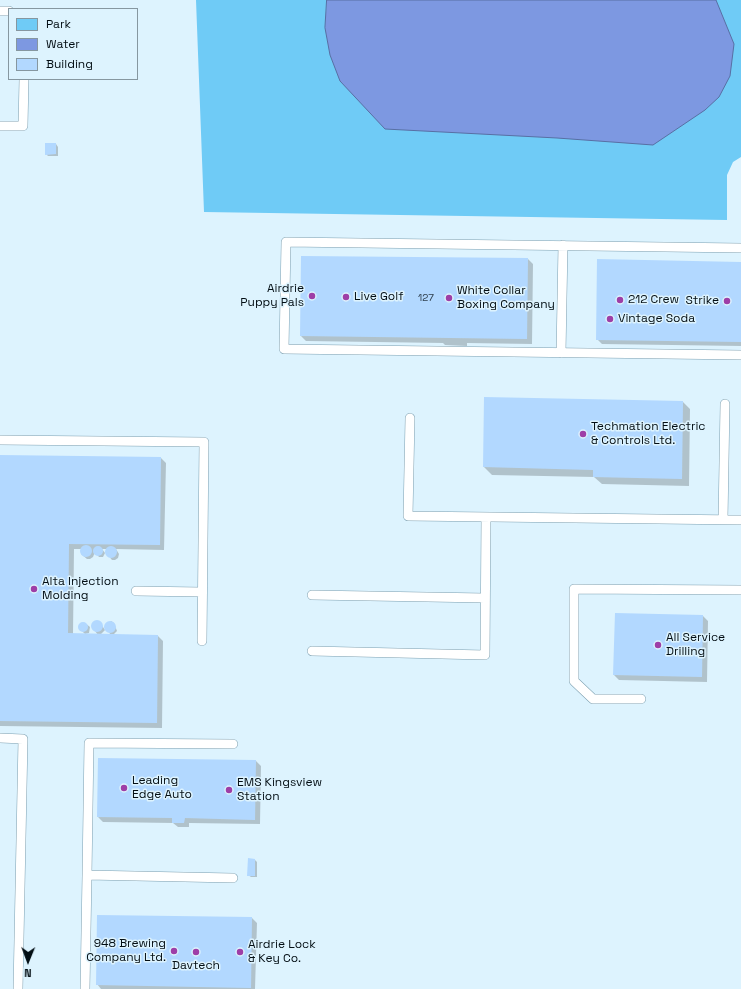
<!DOCTYPE html>
<style>
body{margin:0}
#map{position:relative;width:741px;height:989px;overflow:hidden;background:#ddf3fe;font-family:"Space Grotesk",sans-serif}
canvas{display:block}
.legend{position:absolute;left:8px;top:8px;width:130px;height:72px;box-sizing:border-box;background:#ddf3fe;border:1px solid #8697a0;margin:0;padding:5px 7px;list-style:none;font-size:12px;color:#030e14}
.legend li{display:flex;align-items:center;gap:8px;height:20px}
.legend b{width:20px;border:1px solid #8697a0}
.north{position:absolute;left:8px;top:941px;width:40px;height:40px;-webkit-text-stroke:3px #ddf3fe;paint-order:stroke;rotate:181deg;font-size:11px;font-weight:700;line-height:16px;text-align:center;color:#030e14}
.north::after{content:'';display:block;margin:auto;width:14px;height:18px;background:#030e14;clip-path:polygon(50% 0,100% 100%,50% 72%,0 100%)}
</style>
<div id="map">
<canvas width="741" height="989"></canvas>
<ul class="legend">
<li><b style="height:11px;background:#6fcbf6"></b>Park</li>
<li><b style="height:11px;background:#7d98e1"></b>Water</li>
<li><b style="height:11px;background:#b2d8ff"></b>Building</li>
</ul>
<div class="north">N</div>
</div>
<script>
const ctx = document.querySelector('canvas').getContext('2d');
ctx.lineJoin = 'round';
function paint(path, color) {
  ctx.fillStyle = color;
  ctx.fill(path, 'evenodd');
}
function strokePath(path, color, width, dash) {
  ctx.strokeStyle = color;
  ctx.lineWidth = width;
  ctx.lineCap = dash ? 'butt' : 'round';
  ctx.setLineDash(dash || []);
  ctx.stroke(path);
}
function write(font, color, halo, rows, align = 'center') {
  ctx.font = font + ' "Space Grotesk",sans-serif';
  ctx.lineWidth = 3;
  ctx.setLineDash([]);
  ctx.textBaseline = 'middle';
  ctx.strokeStyle = halo;
  ctx.fillStyle = color;
  for (const [text, x, y, turn = 0] of rows) {
    ctx.save();
    ctx.translate(x, y);
    ctx.rotate((+turn || 0) * Math.PI / 180);
    ctx.textAlign = isNaN(turn) ? turn : align;
    if (halo) ctx.strokeText(text, 0, 0);
    ctx.fillText(text, 0, 0);
    ctx.restore();
  }
}
const green = new Path2D(`
 M196,0H741V157L733,162L727,175V220L204,212Z`);
const water = new Path2D(`
 M327,0H716L734,44L730,76L719,97L705,110L653,145L557,138L385,129L340,81L330,55L325,28Z`);
const shadow = new Path2D(`
 M56,144L58,147V156H48L46,154Z
 M302,257L528,259L533,264L532,344L467,343V346L445,345L443,343L306,341L301,336Z
 M741,263V346L602,344L597,339Z
 M485,398L683,402L690,409L689,486L602,484L594,477L492,475L484,467Z
 M0,456L161,458L166,463L164,550L116,549L119,554L118,558L115,560H112L107,554V549H102L105,553L103,557H99L95,552L93,557L90,559H87L81,554L82,549H74L73,635H98L92,627L93,623L96,621H99L105,630L106,624L111,621L114,623L117,631L113,635L158,636L163,641L162,728L0,726ZM106,629L111,635H100Z
 M703,616L708,621L707,682L619,680L614,675Z
 M81,623H85L90,627L89,633L85,634L80,629L79,626Z
 M256,761L261,766L260,824L189,823V827H178L173,823L103,822L98,817Z
 M255,860L257,862V877H251L248,875Z
 M252,918L257,923L255,989H101L97,984Z`);
const building = new Path2D(`
 M45,143H56V154L45,155Z
 M301,256L528,258L527,339L300,336Z
 M597,259L741,262V342L596,340Z
 M484,397L683,401L682,479L593,477V470L483,467Z
 M0,455L161,457L160,545L69,544L68,633L158,635L157,723L0,721Z
 M80 551a6 6 0 1 1 12 0a6 6 0 1 1-12 0Z
 M105 552a6 6 0 1 1 12 0a6 6 0 1 1-12 0Z
 M93 551a5 5 0 1 1 10 0a5 5 0 1 1-10 0Z
 M615,613L703,615L702,677L613,675Z
 M91 626a6 6 0 1 1 12 0a6 6 0 1 1-12 0Z
 M104 627a6 6 0 1 1 12 0a6 6 0 1 1-12 0Z
 M78 627a5 5 0 1 1 10 0a5 5 0 1 1-10 0Z
 M98,758L256,760L255,820L185,818L184,823H172V818L97,817Z
 M248,858L255,859V876H247Z
 M97,915L252,917L251,988L96,985Z`);
const service = new Path2D(`
 M0,11H9
 M0,126H23L24,79
 M741,248L286,242L284,349L741,355
 M561,353L563,245
 M410,418L408,516L741,520
 M0,440L204,442L202,641
 M723,520L725,404
 M136,591L202,592
 M312,595L485,598
 M312,651L485,655L486,517
 M641,699H593L574,681V589L741,590
 M0,738L23,739L18,989
 M87,875L89,743L233,744
 M85,989L87,875L233,878`);
const markers = [
 [312,296,4,"#9e3ea7"],
 [346,297,4,"#9e3ea7"],
 [449,298,4,"#9e3ea7"],
 [620,300,4,"#9e3ea7"],
 [727,301,4,"#9e3ea7"],
 [610,319,4,"#9e3ea7"],
 [583,434,4,"#9e3ea7"],
 [34,589,4,"#9e3ea7"],
 [658,645,4,"#9e3ea7"],
 [124,788,4,"#9e3ea7"],
 [229,790,4,"#9e3ea7"],
 [174,951,4,"#9e3ea7"],
 [196,952,4,"#9e3ea7"],
 [240,952,4,"#9e3ea7"]
];
const numberNames = [
 ["127",426,298]
];
const poiNames = [
 ["Airdrie",304,289,"right"],
 ["Puppy Pals",304,303,"right"],
 ["White Collar",457,291],
 ["Boxing Company",457,305],
 ["Live Golf",354,297],
 ["212 Crew",628,300],
 ["Strike",719,301,"right"],
 ["Vintage Soda",618,319],
 ["Techmation Electric",591,427],
 ["& Controls Ltd.",591,441],
 ["Alta Injection",42,582],
 ["Molding",42,596],
 ["All Service",666,638],
 ["Drilling",666,652],
 ["Leading",132,781],
 ["Edge Auto",132,795],
 ["EMS Kingsview",237,783],
 ["Station",237,797],
 ["948 Brewing",166,944,"right"],
 ["Company Ltd.",166,958,"right"],
 ["Airdrie Lock",248,945],
 ["& Key Co.",248,959],
 ["Davtech",196,966,"center"]
];
paint(green, '#6fcbf6');
paint(water, '#7d98e1');
strokePath(water, '#586fa4', 1);
paint(shadow, '#0003');
paint(building, '#b2d8ff');
strokePath(service, '#7c9fb0', 10);
strokePath(service, '#fff', 9);
for (const [x, y, r, color] of markers) {
  const dot = new Path2D();
  dot.arc(x, y, r, 0, 2 * Math.PI);
  ctx.fillStyle = color;
  ctx.fill(dot);
  strokePath(dot, '#ddf3fe', 1.5);
}
write('10px', '#2f404f', null, numberNames);
write('12px', '#030e14', '#ddf3fe', poiNames, 'left');
</script>
